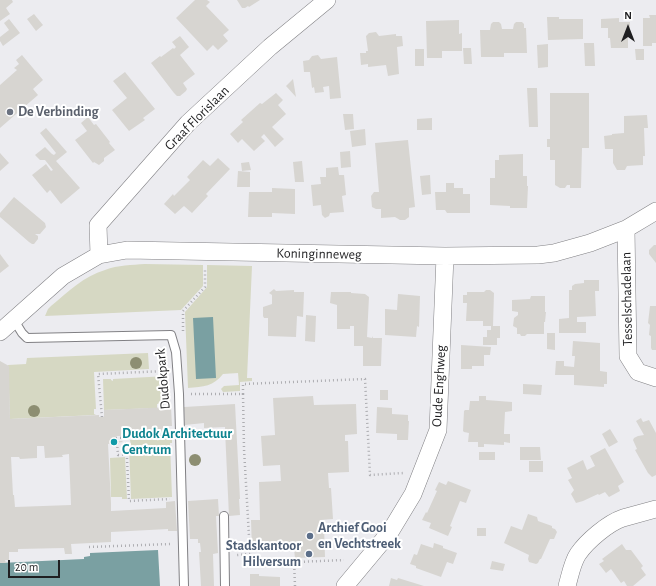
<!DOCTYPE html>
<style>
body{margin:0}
#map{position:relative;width:656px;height:586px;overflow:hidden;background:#ececf0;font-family:"Alegreya Sans",sans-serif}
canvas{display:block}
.north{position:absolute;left:608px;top:8px;width:40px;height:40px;-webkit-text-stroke:3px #fff;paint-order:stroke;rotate:0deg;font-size:11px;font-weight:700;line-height:16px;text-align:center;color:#1f1f21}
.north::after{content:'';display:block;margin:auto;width:14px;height:18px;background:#1f1f21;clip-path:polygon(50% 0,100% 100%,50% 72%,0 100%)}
.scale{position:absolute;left:8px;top:560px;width:52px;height:18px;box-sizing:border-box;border:2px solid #1f1f21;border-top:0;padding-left:5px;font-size:12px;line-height:14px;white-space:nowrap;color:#1f1f21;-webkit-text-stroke:3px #fff;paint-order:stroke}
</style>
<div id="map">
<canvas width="656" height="586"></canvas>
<div class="north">N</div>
<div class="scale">20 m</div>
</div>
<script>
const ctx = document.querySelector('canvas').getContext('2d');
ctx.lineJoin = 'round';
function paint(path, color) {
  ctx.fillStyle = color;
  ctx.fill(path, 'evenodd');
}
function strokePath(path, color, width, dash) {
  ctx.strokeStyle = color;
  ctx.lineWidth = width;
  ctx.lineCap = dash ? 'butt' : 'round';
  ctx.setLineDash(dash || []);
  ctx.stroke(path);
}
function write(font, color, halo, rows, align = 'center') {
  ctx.font = font + ' "Alegreya Sans",sans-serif';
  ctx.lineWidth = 4;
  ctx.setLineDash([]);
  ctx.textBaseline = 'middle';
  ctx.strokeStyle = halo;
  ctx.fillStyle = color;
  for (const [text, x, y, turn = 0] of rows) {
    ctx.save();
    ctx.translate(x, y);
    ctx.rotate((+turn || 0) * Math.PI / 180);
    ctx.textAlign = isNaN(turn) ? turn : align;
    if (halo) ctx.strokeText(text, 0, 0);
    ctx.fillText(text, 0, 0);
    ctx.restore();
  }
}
const green = new Path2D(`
 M145,264L203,265V286L181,310L45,316L48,309L51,306C68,292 84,276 105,270C118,265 132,265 145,264Z
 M207,265L252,266L247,378H252V381L240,382V391L223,392L221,389L224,386L239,385L238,373L223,374C214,386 203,387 188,388L185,312L207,287Z
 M148,353L149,369L94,372L96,409H94V414L96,415L10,419L8,365L26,364L27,358Z
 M167,376L168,402L171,403L157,404V408L104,410L103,379H111V380L113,381V379Z
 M172,439V443H170L172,497L131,499L129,446H131L130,440Z
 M125,457L127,499H122V497H111L110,458Z`);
const water = new Path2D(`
 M213,317L216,378L196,379L193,318Z
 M158,550L160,586H0V563L84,559V557L90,556V553Z`);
const building = new Path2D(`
 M0,0H12L13,2L6,8L10,14L0,21Z
 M195,0H207L210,2L206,6L229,30L223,35L228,41L218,50L213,45L207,51L176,18Z
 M237,0H260L249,7L248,6L245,8H242Z
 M34,14L43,25L36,31L27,19Z
 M649,15H656V43H652V46H643V18H650Z
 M547,17H559V19H583V39L548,40Z
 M619,18V22H630V37H628V48H611L610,38H608V28H601V19Z
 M9,19L20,33L3,46L0,41V37L9,30L4,23Z
 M459,20V34L462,33V51H442V58H427L426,21Z
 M493,22H499L501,24L502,29H513L514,24L516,22H522L524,24V28H526L527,53H504V57H481L480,30H490L491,24Z
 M376,32L379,36L396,34V36H402L403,46L397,47L399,74L388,76L386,65L368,67V64L361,65L360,53H366V51H368L366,36L369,33Z
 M180,36L189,47L180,55L195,74L183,83L187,89L186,91L180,96H177L174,93L151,63L160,56L161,57L173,48L174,49L176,47L172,42Z
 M584,43H594L595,66H585Z
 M548,44V67L538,68L537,45Z
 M463,48H471L472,64H464Z
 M415,49H424V66H415Z
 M635,49H644V60H636Z
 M22,55L43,80L33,89L38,95L0,128V85L17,70L14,68L19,64L16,60Z
 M318,55L321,59L337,57L341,98L330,99L329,86L323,87L324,92L315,93L314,87L312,88L310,72H304L303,61L309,60L312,56Z
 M125,72L155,109L143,118L145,120L129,131L112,110L127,98L113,81Z
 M293,79L296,97L286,86Z
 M527,88H537L538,127H529Z
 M276,93L283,100L278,105L286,114L272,127L284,139L275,147L264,134L261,137L265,141L254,151L242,139L238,143L230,134L243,122L241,120L260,103L262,104Z
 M550,93H589V148H582L581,188H570V185H567L565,188H560L555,185V160H550V147H547V139H550Z
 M343,114H353L354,129L345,130Z
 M647,115L648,128H644L645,156H643V165L627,166L625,170H617L613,163V149H605L604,136L612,135V134L624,133V116Z
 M88,117L94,125L96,124L110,142L109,143L115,150L104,158V161L99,165L94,162L93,163L75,140L87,131L81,123Z
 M432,118V130H417V119Z
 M46,128L67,152L56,161L80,188L61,204L50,190L47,193L32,175L46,164L51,171L53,170L45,160H40L35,155L45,147L52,154L54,155L56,153L40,133Z
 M365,129L366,145L352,147L350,131Z
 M408,140L415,207L409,208V217L405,220H400L395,217L381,218V209H376L372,207L371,196L374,192H379L375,143Z
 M350,151L351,167L341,168L340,152Z
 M0,153L9,163L0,171Z
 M523,154V176H527V186H528L527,208H510V206L490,205V178H495V160H499V155Z
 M218,158L230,169L206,194L208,196L192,213L184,206L175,214L164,204L173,194L174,196L190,180L187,177L203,160L210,166Z
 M302,161L304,182H295L293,162Z
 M249,162L251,170L242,171L241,163Z
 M338,167L339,175H344L346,195L342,196L344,212L330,213L329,216L325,218L322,215L321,205L313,206L311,185L321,184L320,177H326V168Z
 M238,171L250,172V187H237Z
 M430,175L431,194L422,195L420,176Z
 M446,183H454V188H463V194H470V213H447L445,210H436L435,192H446Z
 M272,188L295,189V214L272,213V217H248L249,192H272Z
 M14,197L45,223L46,227L40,234H35L38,236V239L34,244H32L29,242L0,217V213Z
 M654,245H656V263L649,254V250Z
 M0,254L9,266L0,273Z
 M584,280H599V291H595L596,316L577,317V322H586V333H559V319L569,318V290H572V286L575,284L584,283Z
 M274,289L276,291L294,290V292H304L303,317L297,316L296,337L268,336V318H264L263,316V307L272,304V295L269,293Z
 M486,290H490L494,293L493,326H500V338H497V345H483V337H487V330H491V326H483V321H466L467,303H463V295H467V292H484Z
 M331,292H351V293L365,294L369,297L367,337L372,338L373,336V338H382L381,366H363V346H354V326H350V329H337V305L330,303Z
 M398,294L420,296L419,327L417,326L416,337L385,335V309L397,310Z
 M531,296H545V312H546L545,322H544V334H527L525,336H521L520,334H517V328L513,326L514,318L518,315V312L512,311V300L530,299Z
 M650,306H656V350H652L651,348V336L649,335L650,325L648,323Z
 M306,315L316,316L315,342L305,341Z
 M547,333H555V350L547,349Z
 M573,341L600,343V371L607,372V384H604V387L574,385V375H555L556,361H564V366L574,367L575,356H572Z
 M461,345L491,347L490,355H484V366H472V369H461Z
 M0,361L9,366L10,419L99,415V417H104V410L171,407L172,426H163V432L121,434V436H116V441H122L123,442L108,444L111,503V511L166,508V502L175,501L177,531H168V529L111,532V542L71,544L72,554H65L64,548L18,549V552H9V560H5L6,563H0ZM37,446H44L45,458L63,457L62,455L69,454L71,505L15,507L14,495H13L11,457H19L20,459L37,458Z
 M523,384L542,385L541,395L523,394Z
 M380,390H388V400H380Z
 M313,396L314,405L356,404L357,434L345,435V441H348L349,472L328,473L329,488H331L333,519L321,520V526H324L325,557L295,558L294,549L252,551L251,520H260L259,482L281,481L280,465L263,466L261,436L275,435L273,398Z
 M479,396H486V400L512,402V411L505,412L504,432V434H510V443L504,442V445L484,444V447H478V442H468L469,433L464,432L463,431L464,411L465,410H469L470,401H479Z
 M235,404L240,499H239L240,515L229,516L225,430V427L204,428V423L185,425L184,407Z
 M377,407L392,408V414L408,415V421H409L408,440H397V434L376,433Z
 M641,418L643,422L649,420L656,433V475L652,477L648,473L635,450L637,449L633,440L634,438L638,436L644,435L636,421Z
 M610,429L618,442L609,447L602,434Z
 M520,447H540L541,460H520Z
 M605,448L624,482L618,486L620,491L609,497L605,492L599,495L598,494L583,501L576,503L571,494L574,490L568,480L572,478L567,468L583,460L587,470L595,466L590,456Z
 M479,452H495V460H479Z
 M529,461H543V472H529Z
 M448,481L471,490L466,503L460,501L450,526L452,527L448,536L429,528L431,523L422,520L426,512L427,513L437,491L435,490L439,482L446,485Z
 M218,499L219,516H216L218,553L213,554L214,586H201L199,552H201L200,543H198V539H190L188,501Z
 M528,514L537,517L538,521L552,526V528L555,529L557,532L554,539H550L541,559H540L538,563L536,564L529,562L528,559L529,555L504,543L511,526L522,530Z
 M477,528H486V536H477Z
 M434,543L443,546V548L457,553L453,564L447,562L441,577L416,568V566L410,564L414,554L417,555L421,544L433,548Z
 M622,544L626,550H631L643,566L641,568L646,575L633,586H627L624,581L621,583L611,569L606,573L599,564L604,561L602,559Z
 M492,561L505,564L503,571L490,569Z
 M250,574H259V576L280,577V586H250Z
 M391,578L397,580L398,578L424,586H389Z`);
const path = new Path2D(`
 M183,331V311L205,287V268
 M191,394H243L244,449L250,554L237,555
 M243,394V384L365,379L370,475L404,473
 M159,405H168
 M102,417L98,374L165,371
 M116,438L168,436
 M126,438L129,501L170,499
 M117,443L118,455L127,454
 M89,547L171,544
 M250,554V564L344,560
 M294,561L295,586`);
const lane = new Path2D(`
 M14,320L22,333L27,338L171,335L176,352L179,394L184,586
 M224,516L225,586`);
const street = new Path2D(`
 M626,229L628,356L638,372L656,378
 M99,255L98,225L188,123L270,47L327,0
 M0,332L63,276L99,255L127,250L445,256L538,255L554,253L590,243L626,229L656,211
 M345,586L390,532L413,494L438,430L445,256
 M567,586C570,576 572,563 578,554C587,541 608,523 623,518C634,515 645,512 656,509`);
const trees = [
 [136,363],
 [34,411],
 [195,460]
];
const markers = [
 [10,112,4,"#6b7280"],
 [114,442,4,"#0f9aa8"],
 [310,536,4,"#5c6f8a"],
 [309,554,4,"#5c6f8a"]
];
const worshipNames = [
 ["De Verbinding",18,112]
];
const streetNames = [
 ["Graaf Florislaan",197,118,-45],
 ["Koninginneweg",319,254,1],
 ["Tesselschadelaan",627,299,-91],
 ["Dudokpark",163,379,-95],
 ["Oude Enghweg",439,386,-87]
];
const cultureNames = [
 ["Dudok Architectuur",122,434],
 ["Centrum",122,450]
];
const serviceNames = [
 ["Archief Gooi",318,528],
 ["en Vechtstreek",318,544],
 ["Stadskantoor",301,546,"right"],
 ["Hilversum",301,562,"right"]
];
paint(green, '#d6d8c3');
paint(water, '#7aa0a2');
paint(building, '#d7d5d1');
strokePath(lane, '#818084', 10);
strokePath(street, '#818084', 18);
strokePath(path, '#adadb1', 2.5, [1, 3]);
strokePath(lane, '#fff', 8);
strokePath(street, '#fff', 17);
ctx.fillStyle = '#8d8e72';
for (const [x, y] of trees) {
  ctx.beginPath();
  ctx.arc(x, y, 6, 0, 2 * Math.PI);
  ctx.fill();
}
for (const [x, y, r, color] of markers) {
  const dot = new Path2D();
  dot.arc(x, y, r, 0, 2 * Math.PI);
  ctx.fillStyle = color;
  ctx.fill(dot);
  strokePath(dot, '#fff', 1.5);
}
write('bold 14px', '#5b616d', '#fff', worshipNames, 'left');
write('14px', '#1f1f21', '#fff', streetNames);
write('bold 14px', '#0d838f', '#fff', cultureNames, 'left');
write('bold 14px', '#4e5e75', '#fff', serviceNames, 'left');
</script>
